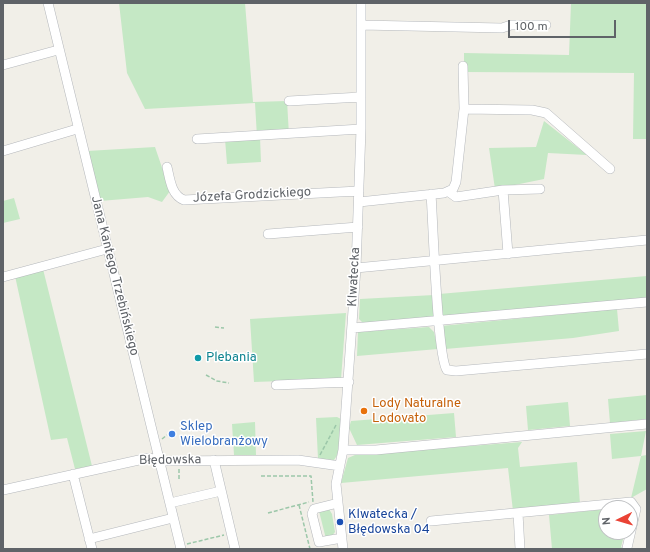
<!DOCTYPE html>
<meta charset="utf-8">
<style>
body{margin:0}
#map{position:relative;width:650px;height:552px;overflow:hidden;background:#f1efe8;font-family:Overpass,sans-serif}
canvas{display:block}
.frame{position:absolute;inset:0;border:4px solid #5f6368;pointer-events:none}
.north{position:absolute;left:598px;top:500px;width:40px;height:40px;box-sizing:border-box;background:#fff;border:1px solid #bfc1c3;border-radius:50%;rotate:265deg;font-size:11px;font-weight:700;line-height:16px;text-align:center;color:#5f6368}
.north::after{content:'';display:block;margin:auto;width:14px;height:18px;background:#ea4335;clip-path:polygon(50% 0,100% 100%,50% 72%,0 100%)}
.scale{position:absolute;left:508px;top:20px;width:108px;height:18px;box-sizing:border-box;border:2px solid #5f6368;border-top:0;padding-left:5px;font-size:12px;line-height:14px;white-space:nowrap;color:#5f6368;-webkit-text-stroke:3px #fff;paint-order:stroke}
</style>
<div id="map">
<canvas width="650" height="552"></canvas>
<div class="frame"></div>
<div class="north">N</div>
<div class="scale">100 m</div>
</div>
<script>
const ctx = document.querySelector('canvas').getContext('2d');
ctx.lineJoin = 'round';
function paint(path, color) {
  ctx.fillStyle = color;
  ctx.fill(path, 'evenodd');
}
function strokePath(path, color, width, dash) {
  ctx.strokeStyle = color;
  ctx.lineWidth = width;
  ctx.lineCap = dash ? 'butt' : 'round';
  ctx.setLineDash(dash || []);
  ctx.stroke(path);
}
function write(font, color, halo, rows, align = 'center') {
  ctx.font = font + ' Overpass,sans-serif';
  ctx.lineWidth = 3;
  ctx.setLineDash([]);
  ctx.textBaseline = 'middle';
  ctx.strokeStyle = halo;
  ctx.fillStyle = color;
  for (const [text, x, y, turn = 0] of rows) {
    ctx.save();
    ctx.translate(x, y);
    ctx.rotate((+turn || 0) * Math.PI / 180);
    ctx.textAlign = isNaN(turn) ? turn : align;
    if (halo) ctx.strokeText(text, 0, 0);
    ctx.fillText(text, 0, 0);
    ctx.restore();
  }
}
const green = new Path2D(`
 M119,3H245L253,102L287,101L289,135L260,137L261,162L227,164L225,139L257,137L255,103L145,109L127,73Z
 M571,3H647V139H633L634,73L464,72V53L569,55Z
 M544,121L587,155L548,153L544,179L495,189L489,148L536,147Z
 M155,147L170,191L162,202L148,197L100,201L87,151Z
 M14,198L20,219L3,223V201Z
 M43,269L92,466L75,469L67,438L51,440L15,276Z
 M647,276V300L439,320V294Z
 M434,295V317L364,324L359,319L360,299Z
 M617,309L619,331L573,338L445,349L441,326Z
 M346,313L341,379L254,382L250,319Z
 M429,327L434,332L438,349L357,356L358,332Z
 M647,395V419L610,423L608,399Z
 M568,402L570,426L528,430L526,406Z
 M454,413L456,437L357,445L349,428L351,421Z
 M337,417L341,419L338,454L334,460L318,459L316,418Z
 M255,422L256,455H234L232,424Z
 M646,431L641,456L647,455V489L631,498L641,456L612,459L610,434Z
 M522,442L518,448L520,467L577,462L580,504L513,511L508,468L341,483L348,458L355,455Z
 M329,509L332,514L335,532L331,537L326,539L319,511Z
 M606,509V532H625L621,547L625,549H552L549,515Z`);
const path = new Path2D(`
 M215,327L224,328
 M206,375L217,381L229,383
 M162,439L167,435
 M320,455L336,425
 M179,469V481
 M261,476H311L313,502
 M299,505L310,549
 M268,513L309,502
 M187,544L224,535`);
const minor = new Path2D(`
 M48,3L181,549
 M361,25L502,28L511,25H546
 M3,65L58,50
 M289,101L361,97
 M464,109L532,110L546,113L610,169
 M197,139L361,129
 M3,151L77,129
 M167,167C170,179 171,195 184,200L359,191
 M503,190L508,254
 M449,192L456,197L503,190L540,189
 M431,194C433,219 437,358 447,370L456,371L647,354
 M359,202L444,193L453,189L456,182L464,109L463,66
 M268,234L358,227
 M356,268L647,240
 M3,277L107,249
 M353,328L647,302
 M276,385L349,382
 M343,450H376L647,424
 M214,460L235,549
 M73,474L92,549
 M3,490L148,458L165,461L298,460L340,466
 M170,503L221,491
 M338,503L314,509L312,514L319,542L342,538
 M518,513L520,549
 M431,521L631,502L636,509L627,548
 M89,539L173,518
 M343,549L336,484L343,450L356,268L361,129V3`);
const markers = [
 [198,358,4,"#0f9aa8"],
 [364,411,4,"#e8710a"],
 [172,434,4,"#3f7fe0"],
 [340,522,4,"#1a4fb4"]
];
const streetNames = [
 ["Józefa Grodzickiego",252,196,-3],
 ["Jana Kantego Trzebińskiego",114,276,76],
 ["Klwatecka",355,277,-87],
 ["Błędowska",170,461,-1]
];
const cultureNames = [
 ["Plebania",206,358]
];
const foodNames = [
 ["Lody Naturalne",372,404],
 ["Lodovato",372,419]
];
const shopNames = [
 ["Sklep",180,427],
 ["Wielobranżowy",180,442]
];
const transitNames = [
 ["Klwatecka /",348,515],
 ["Błędowska 04",348,530]
];
paint(green, '#c5e8c5');
strokePath(minor, '#b5b8bc', 10);
strokePath(path, '#9cc7a9', 1.5, [4, 2]);
strokePath(minor, '#fff', 9);
for (const [x, y, r, color] of markers) {
  const dot = new Path2D();
  dot.arc(x, y, r, 0, 2 * Math.PI);
  ctx.fillStyle = color;
  ctx.fill(dot);
  strokePath(dot, '#fff', 1.5);
}
write('13px', '#5f6368', '#fff', streetNames);
write('13px', '#0d838f', '#fff', cultureNames, 'left');
write('13px', '#c56008', '#fff', foodNames, 'left');
write('13px', '#366cbe', '#fff', shopNames, 'left');
write('13px', '#164399', '#fff', transitNames, 'left');
</script>
